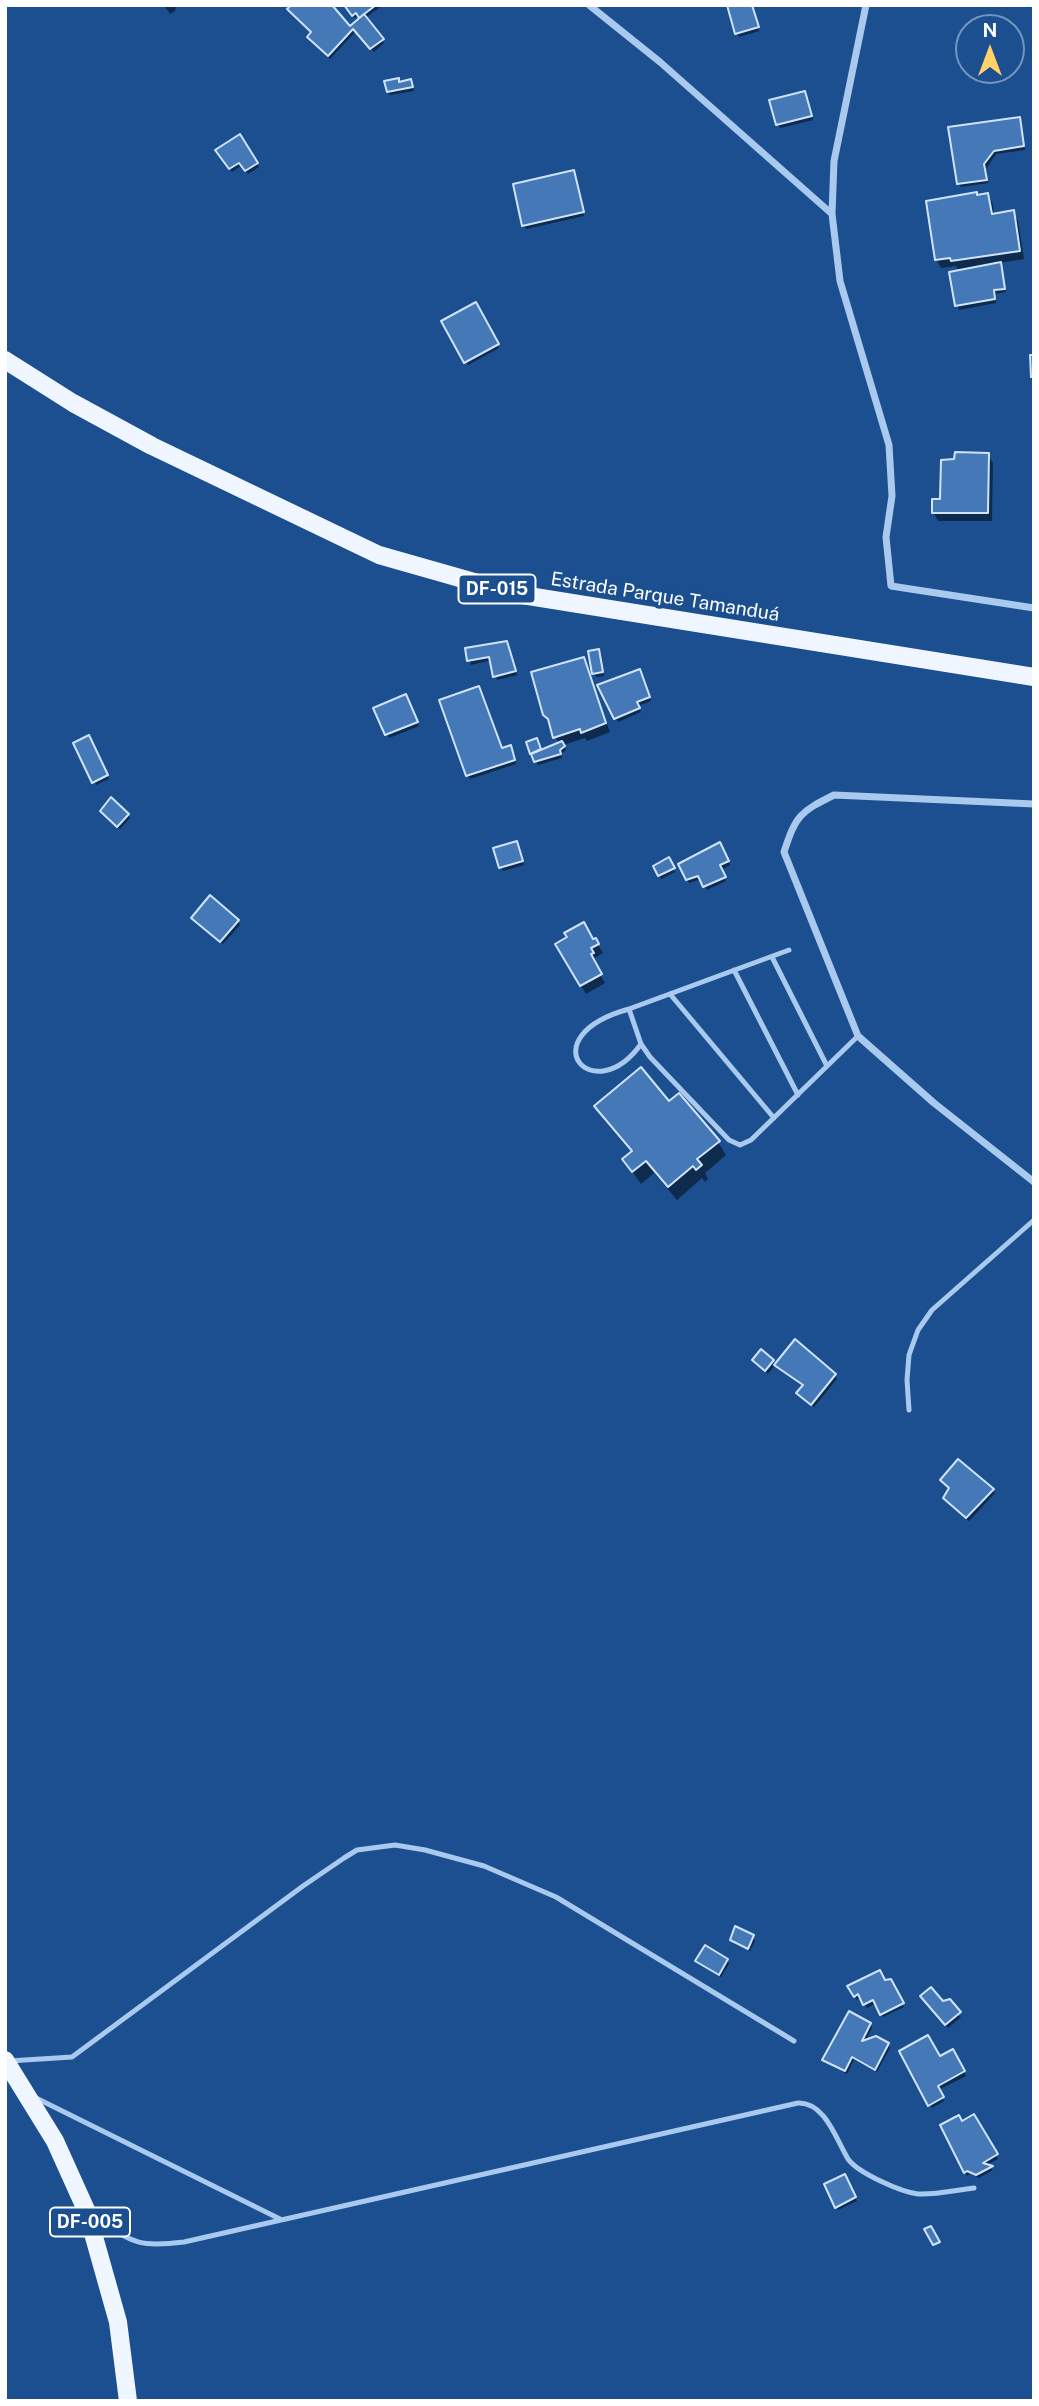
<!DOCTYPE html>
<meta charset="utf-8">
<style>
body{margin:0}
#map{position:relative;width:1039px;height:2406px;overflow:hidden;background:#1b4f8f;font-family:"Public Sans",sans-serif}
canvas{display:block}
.frame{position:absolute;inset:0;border:7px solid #fff;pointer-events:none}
.north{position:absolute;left:955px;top:14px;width:70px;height:70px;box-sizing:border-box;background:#1b4f8f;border:2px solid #7695bc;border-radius:50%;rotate:0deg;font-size:19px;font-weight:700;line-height:28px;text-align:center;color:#fff}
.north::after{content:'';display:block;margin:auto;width:24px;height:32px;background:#ffd166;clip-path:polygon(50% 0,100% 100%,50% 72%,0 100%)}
</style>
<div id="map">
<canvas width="1039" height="2406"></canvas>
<div class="frame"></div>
<div class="north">N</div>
</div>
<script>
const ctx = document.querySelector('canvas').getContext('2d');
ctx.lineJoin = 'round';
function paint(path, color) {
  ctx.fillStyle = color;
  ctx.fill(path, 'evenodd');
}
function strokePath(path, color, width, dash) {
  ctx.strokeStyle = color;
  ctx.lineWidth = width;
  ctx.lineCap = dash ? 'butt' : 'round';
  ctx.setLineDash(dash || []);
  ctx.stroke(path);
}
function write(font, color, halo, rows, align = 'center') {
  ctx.font = font + ' "Public Sans",sans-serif';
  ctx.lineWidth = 7;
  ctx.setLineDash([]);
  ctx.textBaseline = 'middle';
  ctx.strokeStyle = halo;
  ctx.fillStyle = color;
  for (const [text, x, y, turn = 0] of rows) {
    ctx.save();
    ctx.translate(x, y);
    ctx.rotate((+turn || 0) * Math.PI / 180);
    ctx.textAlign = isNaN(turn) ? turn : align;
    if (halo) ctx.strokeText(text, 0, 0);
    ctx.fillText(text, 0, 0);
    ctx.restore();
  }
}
const shadow = new Path2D(`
 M164,5H175L176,6L175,11L170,14Z
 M346,5H383L365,18L384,43L374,52L356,31L330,59L311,41L350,28L364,14L355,18Z
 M752,5L759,31L739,37L737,33Z
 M411,81L414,91L390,95L388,92L399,83Z
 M805,93L813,120L780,128L778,124Z
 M1019,119L1025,150L996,154L986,169L988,183L961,187L959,183Z
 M239,136L259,167L248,174L242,165L232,172L220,154Z
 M573,172L584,216L526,229L524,225Z
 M988,195L993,204L994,215L1013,212L1018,221L1024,259L999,263L1006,292L995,294L996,303L959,310L951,273L959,272L956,266L941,268L936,259L977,196Z
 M475,304L499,348L468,365L444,322Z
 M988,455L993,463L992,521H938L933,512Z
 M509,647L517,675L497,680L492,660L471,665L467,650Z
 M600,654L604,676L596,677L594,673Z
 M583,659L610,732L587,741L585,738L563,745L566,750L561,754L562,758L538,765L528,743L539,744L541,751L559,744L545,714Z
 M641,675L651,701L638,706L641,712L618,722L600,686Z
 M407,699L419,726L389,738L387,734Z
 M88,737L109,779L96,785L75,744Z
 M512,751L516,764L470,779L468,775Z
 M105,815H128L130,818L120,829Z
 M719,844L730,865L721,870L726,881L707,890L702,879L689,883L680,865Z
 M518,846L524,865L503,871L501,867Z
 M669,860L675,872L661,879L655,867Z
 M238,921L240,925L223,944L196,922Z
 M595,940L603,953L595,958L597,962L594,964L605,983L586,994L557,945Z
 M669,1103L718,1142L726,1155L705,1173L708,1179L705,1182L702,1178L677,1200L654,1173L641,1184L624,1160L632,1153L604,1120L596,1107Z
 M754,1360L773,1361L775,1365L768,1374Z
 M777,1365L835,1375L837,1379L814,1407L798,1393L803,1387Z
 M942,1480L993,1490L995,1493L969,1521L947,1502L945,1498L950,1489Z
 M753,1937L755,1941L750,1951L734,1944L732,1940Z
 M727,1960L729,1964L721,1977L700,1965L698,1961Z
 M889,1982L904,2007L883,2017L876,2003L867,2008L861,1997L857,2000L850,1987Z
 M925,2000L942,2003L961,2017L948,2028Z
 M870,2024L872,2028L865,2042L888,2044L890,2048L877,2072L854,2060L847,2074L827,2063L824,2060Z
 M952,2051L966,2076L938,2090L944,2101L932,2108L901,2052L939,2059Z
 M973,2117L998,2159L986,2165L993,2170L979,2178L970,2174L967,2176L942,2126L962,2123Z
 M845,2176L857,2201L838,2210L826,2185Z`);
const building = new Path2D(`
 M291,5H332L350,26L364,14L384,39L370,49L353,29L328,56L307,37L311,32L287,9Z
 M344,5H376L359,18L356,13L352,16Z
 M727,5H752L759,27L735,34Z
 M399,78V82L411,79L413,87L387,92L384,81Z
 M805,91L812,116L776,125L769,100Z
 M1020,117L1024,146L994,151L984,164L987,180L957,184L948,127Z
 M240,134L258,163L245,171L239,163L229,169L215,150Z
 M574,170L584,212L522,226L513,184Z
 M977,192V195L988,193L992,214L1014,210L1020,251L951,261L950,258L935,260L926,201Z
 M1001,262L1005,289L994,290L995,299L955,306L949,272Z
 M476,302L499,344L464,363L441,321Z
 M1030,355H1034V377H1031Z
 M955,452L989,453L988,513H932V499H940L941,460L954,459Z
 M507,641L516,671L493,677L489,657L467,661L465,648Z
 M599,649L603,672L592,674L588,651Z
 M584,657L606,723L581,733L580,729L553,738L548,719L543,715L531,672Z
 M640,669L650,697L637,702L640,708L614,719L597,685Z
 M479,686L502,748L511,745L515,760L466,776L439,700Z
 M406,694L418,722L385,735L373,708Z
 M89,735L108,775L92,783L73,743Z
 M537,738L541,749L530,754L526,742Z
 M562,741L565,746L560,750L561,754L534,762L531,754Z
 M111,797L129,814L117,827L100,811Z
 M517,841L523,861L499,868L493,848Z
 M720,842L729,861L720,865L726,877L703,887L698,876L686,880L678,864Z
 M669,857L675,868L658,876L653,866Z
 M210,895L239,920L220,942L191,918Z
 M584,922L593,939L596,938L599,944L591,948L594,953L591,954L602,974L580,986L555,944L567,937L564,933Z
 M641,1067L669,1101L679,1093L720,1141L697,1159L702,1165L696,1170L693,1166L668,1187L646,1161L632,1172L622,1159L632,1151L594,1106Z
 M795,1339L836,1374L811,1405L796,1393L803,1385L774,1365Z
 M761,1349L774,1360L765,1371L752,1360Z
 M958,1459L994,1489L966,1518L943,1498L949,1488L940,1480Z
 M735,1926L754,1935L748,1949L730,1940Z
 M705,1945L728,1959L719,1975L695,1961Z
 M880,1970L885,1980L891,1979L904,2003L880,2015L873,2000L863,2005L858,1994L854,1997L847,1986Z
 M931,1987L943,2001L950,1999L961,2012L945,2025L920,1996Z
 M849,2011L871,2023L862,2041L876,2036L889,2043L875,2070L852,2057L845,2071L822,2060Z
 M928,2035L940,2056L953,2049L965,2071L938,2086L944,2097L928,2106L899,2051Z
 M974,2114L998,2154L983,2163L993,2166L976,2175L967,2171L964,2173L940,2125L959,2115L962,2121Z
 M845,2174L856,2197L835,2208L824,2184Z
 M931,2226L940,2242L933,2245L924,2229Z`);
const lane = new Path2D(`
 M789,950L629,1009L641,1044L650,1057L729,1140L740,1145L751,1140L858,1036
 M772,957L827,1066
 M734,970L798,1095
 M670,994L774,1118
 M629,1009C528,1037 593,1111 641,1044
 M909,1410L907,1380L909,1355L918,1330L932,1310L1034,1220
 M9,2061L72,2057L303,1886L344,1858L357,1850L395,1845L425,1850L484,1866L556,1897L794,2041
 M34,2097L282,2220
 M93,2216C133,2242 135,2248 184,2242L798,2103C825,2102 836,2139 848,2159C858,2173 901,2192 918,2194C936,2195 956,2190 974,2188`);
const street = new Path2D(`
 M589,5L660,62L832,214
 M866,5L834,161L832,214L840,281L889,445L892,496L886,537L891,586L1034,608
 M1034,804L834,795C800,812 796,815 784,852L858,1036L934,1103L1034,1182`);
const primary = new Path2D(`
 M5,360L73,403L152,446L379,555L516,594L1034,677
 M5,2060L55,2141L87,2212L118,2322L128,2401`);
const shields = [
 [497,589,77],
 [90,2222,80]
];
const shieldNames = [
 ["DF-015",497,589],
 ["DF-005",90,2222]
];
const streetNames = [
 ["Estrada Parque Tamanduá",665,597,9]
];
paint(shadow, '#0007');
paint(building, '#4478b7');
strokePath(building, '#cfe3fa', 2);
strokePath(lane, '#a9c9ee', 5);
strokePath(street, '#a9c9ee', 7);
strokePath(primary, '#f0f6ff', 18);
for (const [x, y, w] of shields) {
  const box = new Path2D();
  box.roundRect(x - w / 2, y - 14.5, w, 29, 5);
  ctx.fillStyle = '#1b4f8f';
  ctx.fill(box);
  strokePath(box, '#fff', 2);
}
write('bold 18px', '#fff', null, shieldNames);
write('19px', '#fff', '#1b4f8f', streetNames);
</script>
